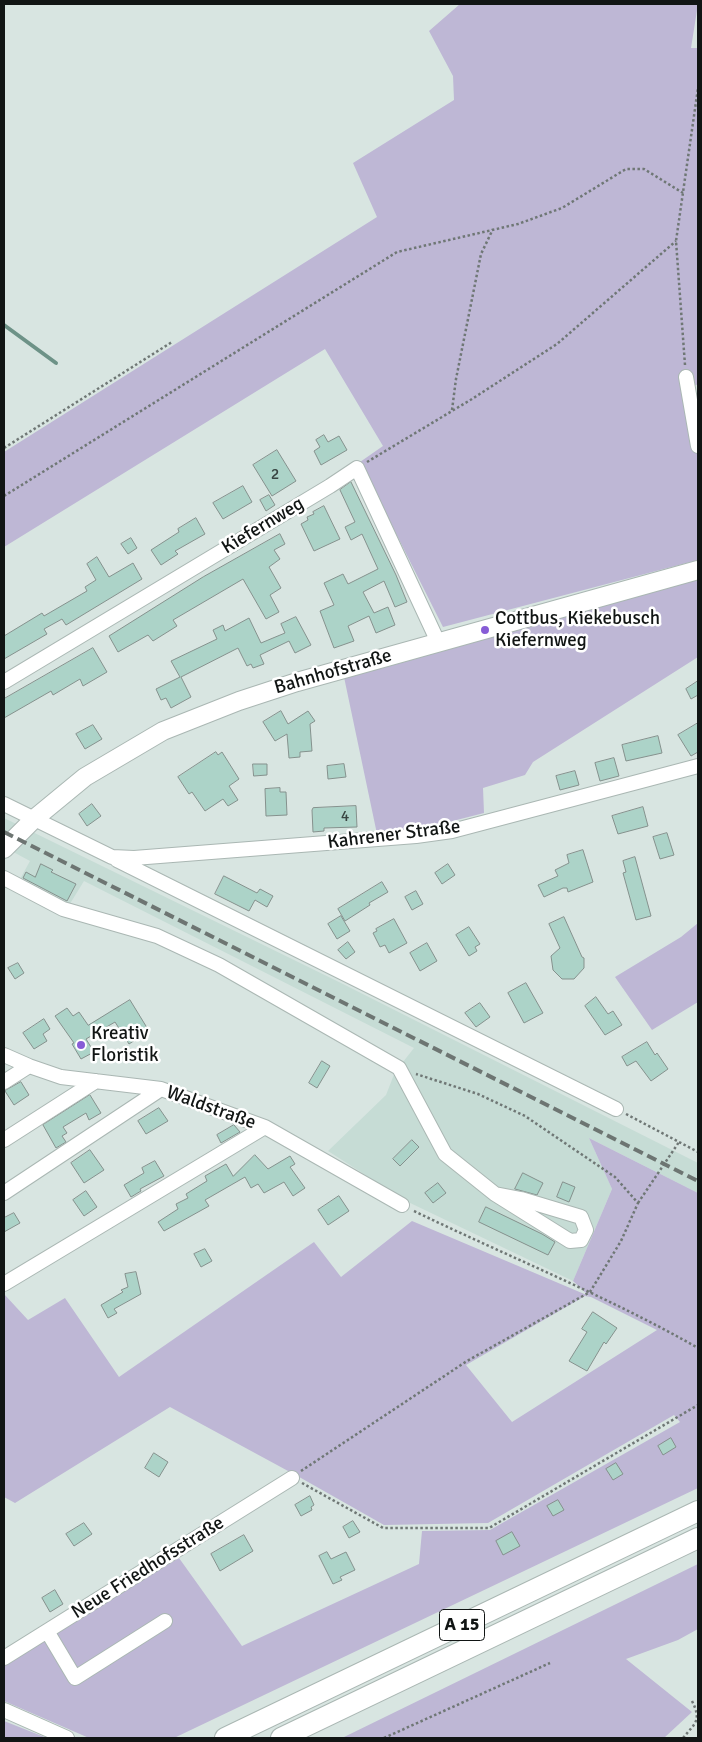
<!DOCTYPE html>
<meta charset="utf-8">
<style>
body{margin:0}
#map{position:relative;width:702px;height:1742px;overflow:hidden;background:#d8e5e1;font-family:Signika,sans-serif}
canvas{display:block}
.frame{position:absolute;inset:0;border:5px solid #111514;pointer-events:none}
</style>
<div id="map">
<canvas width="702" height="1742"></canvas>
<div class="frame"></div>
</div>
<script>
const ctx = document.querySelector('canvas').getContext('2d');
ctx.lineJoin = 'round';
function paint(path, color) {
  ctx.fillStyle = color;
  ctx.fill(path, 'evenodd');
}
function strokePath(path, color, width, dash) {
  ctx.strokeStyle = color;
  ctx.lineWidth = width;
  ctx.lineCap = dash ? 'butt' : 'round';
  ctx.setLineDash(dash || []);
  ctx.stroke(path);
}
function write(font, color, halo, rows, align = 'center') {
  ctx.font = font + ' Signika,sans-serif';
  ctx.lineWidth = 5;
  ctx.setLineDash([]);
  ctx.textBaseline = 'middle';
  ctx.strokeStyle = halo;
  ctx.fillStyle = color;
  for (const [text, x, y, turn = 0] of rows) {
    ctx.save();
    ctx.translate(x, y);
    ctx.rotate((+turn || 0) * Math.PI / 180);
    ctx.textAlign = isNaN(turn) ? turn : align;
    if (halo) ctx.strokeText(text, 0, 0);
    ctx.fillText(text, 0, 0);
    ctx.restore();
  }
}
const built = new Path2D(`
 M4,818L341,983L698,1163V1193L589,1138L612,1189L573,1281L406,1201L328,1151L386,1095L395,1072L414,1048L84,881L68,907L19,881L30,861L4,847Z`);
const green = new Path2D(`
 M460,4H698L691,48H698V384L692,387L698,437V560L443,627L360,462L383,446L325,349L4,547V452L377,217L353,163L454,100L453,76L429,31Z
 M698,575V657L533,762L525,775L483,788L484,813L441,824L377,834L344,677L383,668Z
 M698,923V1002L652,1030L615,977L681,937Z
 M589,1138L698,1193V1488L174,1738H89L4,1701V1662L179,1558L242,1646L419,1564L422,1531L490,1530L680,1422L674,1415L488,1523L384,1525L301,1478L170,1407L15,1503L4,1497V1294L28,1320L65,1298L119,1377L314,1242L341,1277L412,1221L589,1296L573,1281L612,1189ZM585,1296L591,1297L657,1330L512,1422L466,1365Z
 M698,1564V1629L678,1640L626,1659L692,1712L664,1738H342Z
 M4,1721L47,1738H4Z`);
const stream = new Path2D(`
 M4,325L56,363`);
const building = new Path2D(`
 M324,435L328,442L339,436L347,450L321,465L314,451L320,447L316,440Z
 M277,450L296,481L272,496L253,465Z
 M351,482L396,575L407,602L395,607L384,581L363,592L374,613L388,607L395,625L376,633L369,616L348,626L354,641L334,648L320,611L334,605L324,583L343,574L348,584L378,569L362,534L351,540L345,527L355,522L340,490Z
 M243,486L252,502L223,519L213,503Z
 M269,495L275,505L266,511L260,500Z
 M324,506L340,539L314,551L301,524L308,520L307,517L314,514L313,512Z
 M196,518L205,534L175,551L178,554L161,565L151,550L179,532L178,529Z
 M280,534L285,544L274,550L280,559L269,567L281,588L270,595L279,612L266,619L243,579L173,620L177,626L153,641L148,635L118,652L109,636L203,577Z
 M131,538L137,548L128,554L121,544Z
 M97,557L109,577L133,563L142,579L66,625L62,619L44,629L47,634L4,659V636L42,613L44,616L87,591L85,587L96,580L87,564Z
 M296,617L311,645L295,653L289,641L260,655L264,664L253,668L251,664L247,666L238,648L181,677L191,697L171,708L166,698L161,700L156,689L180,677L171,661L217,639L213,630L223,625L225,631L249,618L261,643L285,633L281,624Z
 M93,648L107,672L83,686L80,679L53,695L51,691L4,718V699Z
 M698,681V695L691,699L686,689Z
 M281,711L288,724L308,711L315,721L310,724L312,751L300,752V757L289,758L287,734L275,741L263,722Z
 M698,723V752L691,756L678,735Z
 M93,725L102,739L85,749L76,734Z
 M658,736L662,753L626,761L622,745Z
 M216,752L218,755L222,752L239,779L229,786L238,800L228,806L223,799L205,811L192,792L189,794L178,777Z
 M614,758L619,776L600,781L595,763Z
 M253,764H267V775L254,776Z
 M344,764L346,777L328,779L327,766Z
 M575,771L579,785L560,790L556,776Z
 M280,788V792H286L287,815L266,816L265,789Z
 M92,804L101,816L87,826L79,814Z
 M356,806L357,827L324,828V831L313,832L312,810L313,808Z
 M643,807L648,826L618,834L612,816Z
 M667,833L674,855L660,859L653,837Z
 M583,850L593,882L568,892L567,888H563L544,897L538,885L558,876L555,870L569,863L567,855Z
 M635,857L651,916L636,920L623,873L626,872L623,861Z
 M41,864L53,870L51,872L76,884L67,901L23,878L26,872L35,877Z
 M448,864L455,875L442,884L435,873Z
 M224,876L257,893L260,889L273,896L267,907L255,900L249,911L215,894Z
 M382,882L388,892L369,903L370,905L345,921L338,909Z
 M416,891L423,904L412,910L405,897Z
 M341,916L350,931L337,939L328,924Z
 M564,917L582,957L584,958V968L574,979H562L553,970L551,956L560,948L549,924Z
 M394,919L407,943L389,953L385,945L380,947L373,933L377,931L376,929Z
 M469,927L480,944L475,947L477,951L469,956L456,935Z
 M348,942L355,952L346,959L338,950Z
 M427,943L437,961L420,971L410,953Z
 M18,963L24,973L15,979L8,968Z
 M526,983L543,1013L524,1023L508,993Z
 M596,997L608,1014L613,1011L622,1025L605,1035L585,1006Z
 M130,1000L149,1031L129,1044L115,1022L86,1039L94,1052L81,1059L72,1044L74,1043L55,1016L67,1008L73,1016L79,1012L88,1025Z
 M480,1003L490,1017L476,1027L465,1013Z
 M44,1019L50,1029L43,1034L47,1041L34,1049L23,1033Z
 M647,1042L655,1055L657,1053L668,1069L651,1081L636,1061L627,1066L622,1057Z
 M322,1061L330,1066L317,1088L309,1083Z
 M21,1082L29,1095L14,1105L5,1091Z
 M90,1095L101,1113L89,1120L86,1113L63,1127L67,1133L62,1136L66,1142L56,1148L43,1125Z
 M159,1108L168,1121L146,1134L138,1121Z
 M234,1125L240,1132L221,1143L217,1135Z
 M412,1140L419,1147L400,1166L393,1159Z
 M90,1150L104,1170L84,1183L71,1163Z
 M255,1155L268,1169L290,1156L295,1164L290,1167L305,1188L293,1196L284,1182L264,1193L258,1184L251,1188L245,1177L205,1200L209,1206L164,1231L158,1222L178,1209L176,1204L188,1198L186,1194L207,1181L205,1176L226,1164L233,1176Z
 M155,1161L164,1176L140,1189L141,1191L131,1197L124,1185L144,1173L142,1168Z
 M523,1173L543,1183L537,1195L515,1189Z
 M563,1182L575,1187L569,1202L557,1197Z
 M438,1183L446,1193L433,1203L425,1193Z
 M86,1191L97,1207L84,1216L73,1200Z
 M339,1196L349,1211L328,1225L318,1210Z
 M486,1207L542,1234L555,1242L548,1255L479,1222Z
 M14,1213L20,1223L4,1232V1218Z
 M205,1249L212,1261L201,1267L194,1254Z
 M136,1272L141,1294L114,1309L117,1313L108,1318L101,1305L123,1292L121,1290L128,1287L125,1274Z
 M593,1312L617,1328L606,1344L604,1342L587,1371L569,1361L587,1332L582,1329Z
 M671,1438L676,1447L663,1455L658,1446Z
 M154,1453L168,1462L159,1477L145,1468Z
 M616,1463L623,1474L613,1480L606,1469Z
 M310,1496L314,1505L311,1507L312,1510L301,1516L295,1505Z
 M558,1500L564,1510L553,1516L547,1506Z
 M353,1521L360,1532L349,1538L343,1527Z
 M84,1523L92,1534L74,1546L66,1534Z
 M512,1532L520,1546L503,1555L496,1541Z
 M244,1535L253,1551L220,1571L211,1554Z
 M327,1552L331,1559L346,1552L355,1570L340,1577L342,1580L333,1584L319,1556Z
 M55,1590L63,1604L50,1612L42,1598Z`);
const path = new Path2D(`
 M685,365L676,241L698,88
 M452,410L456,379L481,254L493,229
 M4,448L172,342
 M367,462L472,399L557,344L676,241
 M4,496L397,252L518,224L562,208L626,169H644L683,193
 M626,1114L698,1152
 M638,1203L679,1142
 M414,1211C509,1257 607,1296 698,1348
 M301,1471L467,1361L590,1292L621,1241L638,1203L615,1177L525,1116L478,1094L416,1074
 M302,1483L383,1528H489L698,1405
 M384,1738L550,1663
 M683,1738C695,1723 702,1721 692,1701`);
const minor = new Path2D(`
 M686,377L698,446
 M4,682L330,486L357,468L438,642
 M4,804L112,857L134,858L416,836L452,831L698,766
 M117,860L616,1109
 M4,878L63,909L157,936L219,965L399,1068L445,1154L495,1194L570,1241L581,1240L586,1230L581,1217L521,1199L495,1194
 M4,1055L29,1066L61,1077L161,1089L265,1127L402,1205
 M4,1082L29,1066
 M4,1140L96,1081
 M4,1193L161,1089
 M4,1284L265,1127
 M47,1631L75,1678L165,1621
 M4,1658L292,1478
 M4,1710L67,1738`);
const major = new Path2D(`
 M4,849L34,819L85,777L163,731L239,701L297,682L698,570`);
const highway = new Path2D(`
 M225,1738L698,1511
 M281,1738L698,1538`);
const rail = new Path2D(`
 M4,832L698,1181`);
const markers = [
 [485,630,5,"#875cd6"],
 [81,1045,5,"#875cd6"]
];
const numberNames = [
 ["2",275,475],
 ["4",345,817]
];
const shields = [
 [462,1625,45]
];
const shieldNames = [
 ["A 15",462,1625]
];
const streetNames = [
 ["Kiefernweg",263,526,-31],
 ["Bahnhofstraße",333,672,-16],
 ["Kahrener Straße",394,835,-7],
 ["Waldstraße",211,1108,20],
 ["Neue Friedhofsstraße",148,1568,-32]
];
const poiNames = [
 ["Cottbus, Kiekebusch",495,619],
 ["Kiefernweg",495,641],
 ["Kreativ",91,1034],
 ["Floristik",91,1056]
];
paint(built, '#c6dcd5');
paint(green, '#beb7d5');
strokePath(stream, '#6d9287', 4);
paint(building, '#acd3c8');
strokePath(building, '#85918d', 1);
strokePath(minor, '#aab7b3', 16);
strokePath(major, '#aab7b3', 20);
strokePath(highway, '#aab7b3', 22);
strokePath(path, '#6f7775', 2.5, [2.5, 2.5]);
strokePath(minor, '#fff', 14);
strokePath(major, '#fff', 18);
strokePath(highway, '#fff', 20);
strokePath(rail, '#6d7572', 4, [10, 5]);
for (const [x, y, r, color] of markers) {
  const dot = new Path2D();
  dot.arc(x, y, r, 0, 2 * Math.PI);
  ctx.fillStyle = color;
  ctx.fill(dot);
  strokePath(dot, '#fff', 2);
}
write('16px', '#384441', null, numberNames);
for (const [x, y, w] of shields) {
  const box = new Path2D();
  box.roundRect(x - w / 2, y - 15.5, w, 31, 4);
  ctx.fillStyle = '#fff';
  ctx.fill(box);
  strokePath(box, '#111514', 1);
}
write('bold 18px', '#111514', null, shieldNames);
write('19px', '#111514', '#fff', streetNames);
write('19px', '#111514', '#fff', poiNames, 'left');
</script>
